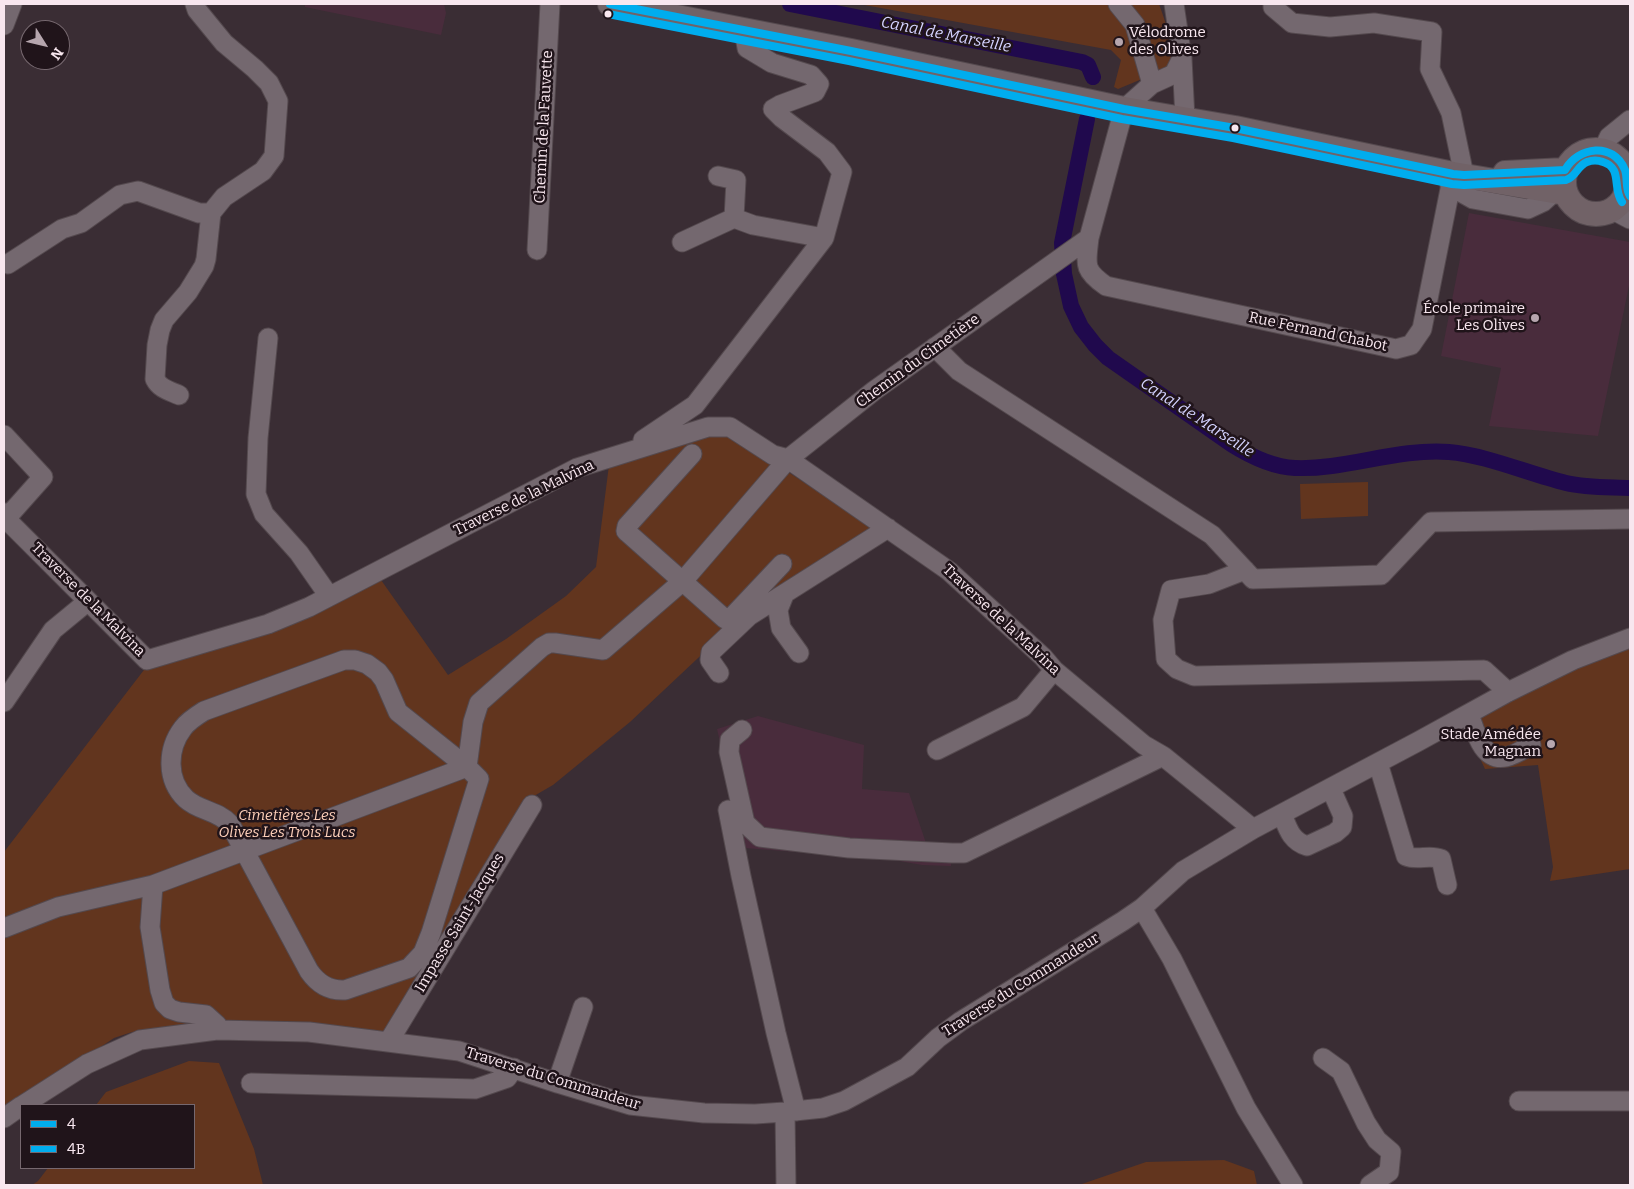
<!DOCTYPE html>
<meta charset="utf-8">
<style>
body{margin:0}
#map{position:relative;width:1634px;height:1189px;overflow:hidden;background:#3a2d34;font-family:Bitter,serif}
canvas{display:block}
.frame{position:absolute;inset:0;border:5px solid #f8e7ef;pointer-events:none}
.legend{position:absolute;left:20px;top:1104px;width:175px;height:65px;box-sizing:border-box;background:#20141a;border:1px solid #76686f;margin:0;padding:6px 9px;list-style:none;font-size:15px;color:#f8e7ef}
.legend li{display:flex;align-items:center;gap:10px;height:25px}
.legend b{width:25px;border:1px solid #76686f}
.north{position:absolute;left:20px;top:20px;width:50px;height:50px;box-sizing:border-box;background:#20141a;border:1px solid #76686f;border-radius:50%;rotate:126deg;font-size:14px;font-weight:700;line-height:20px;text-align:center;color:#f8e7ef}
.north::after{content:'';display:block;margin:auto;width:18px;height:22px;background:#b6a6ae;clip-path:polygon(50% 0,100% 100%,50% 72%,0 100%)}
</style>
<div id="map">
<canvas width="1634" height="1189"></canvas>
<div class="frame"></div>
<ul class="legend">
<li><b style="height:6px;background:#00adee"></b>4</li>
<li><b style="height:6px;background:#00adee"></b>4B</li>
</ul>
<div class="north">N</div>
</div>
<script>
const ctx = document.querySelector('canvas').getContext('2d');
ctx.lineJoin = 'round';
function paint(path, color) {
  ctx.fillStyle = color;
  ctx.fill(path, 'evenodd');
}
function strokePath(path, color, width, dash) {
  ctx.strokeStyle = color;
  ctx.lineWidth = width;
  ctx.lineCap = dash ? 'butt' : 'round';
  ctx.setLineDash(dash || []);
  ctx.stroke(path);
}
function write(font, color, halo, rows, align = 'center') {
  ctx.font = font + ' Bitter,serif';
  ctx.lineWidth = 5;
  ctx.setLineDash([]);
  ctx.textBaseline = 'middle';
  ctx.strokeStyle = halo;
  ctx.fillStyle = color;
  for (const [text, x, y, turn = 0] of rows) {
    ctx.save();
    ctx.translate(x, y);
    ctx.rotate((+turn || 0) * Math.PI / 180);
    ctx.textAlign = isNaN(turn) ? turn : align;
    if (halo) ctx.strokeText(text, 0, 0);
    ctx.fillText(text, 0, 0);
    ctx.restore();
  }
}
const built = new Path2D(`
 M305,4H444L446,13L441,35L305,7Z
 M1469,213L1630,242V281L1598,436L1489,426L1501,368L1441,356Z
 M758,716L864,745L862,789L909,793L926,843L952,846L951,866L922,865L888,859L745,848L717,729Z`);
const green = new Path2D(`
 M859,4H1159C1164,19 1180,57 1166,69L1118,89L1114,87L1121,60L1111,50Z
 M706,430L730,434L878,531L747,612L630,722L553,785L534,796L387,1035L278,1021L132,1032L114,1038L4,1112V852L147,666L381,580L448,675L506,639L566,596L596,567L609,465Z
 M1368,482V516L1301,519L1300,484Z
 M1630,645V869L1550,881L1553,867L1538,765L1485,769L1463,723L1521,691Z
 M189,1061L219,1063L254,1149L263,1185H32L38,1181L48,1168H194V1105H96L106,1092Z
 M1224,1160L1254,1171L1257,1185H1079L1146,1162Z`);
const canal = new Path2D(`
 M790,4L1082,62L1088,65L1093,77
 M1087,119L1062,243L1064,274L1071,306L1081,327L1095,345L1108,358L1231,444C1250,456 1272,467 1295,468C1346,470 1397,448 1449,452C1486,455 1529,474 1566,483C1587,488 1609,487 1630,488`);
const minor = new Path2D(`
 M1118,4L1135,25L1152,84
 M1174,4L1182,58L1185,119
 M1273,4V7L1292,23L1330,27L1374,23L1432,32L1430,69L1451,113L1464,175
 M4,25L12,4
 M1603,150L1609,137L1630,120
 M718,176L736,180L734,218L753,225L824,238L842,172L827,152L782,118L773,109L780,105L815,92L819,84L811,75L772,63L747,48L744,30
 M1450,186L1473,199L1528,209L1543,202L1554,192
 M1627,192L1630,196
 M1613,210L1630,219
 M1089,238C1086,265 1083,270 1106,286L1396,349L1411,345L1422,329L1453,174
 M682,242L734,218
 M537,250L550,4
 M8,264L62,229L81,223L120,195L138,191L199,213H211L224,197L263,171L274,156L278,101L269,83L255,69L224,43L197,10L195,4
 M268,338L258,438L256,494L264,514L299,553L329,596
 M935,347L959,371L1212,535L1253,579L1381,575L1431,522L1630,519
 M179,395C170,391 160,389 155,379L157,345L160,330L164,320L188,292L204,266L206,259L211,213
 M4,435L43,477L11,513H4
 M643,440L695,405L824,238
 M692,454L627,526L626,531L628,533L725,619L732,617L782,564
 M4,517L147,660L268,624L309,607L577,468L708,427H730L773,455L788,459L949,571L1043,657L1054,670L1144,745L1163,756L1253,829
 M1245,570L1209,584L1171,590L1163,620L1166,659L1177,669L1194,676L1484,670L1508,692
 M784,595L778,610L781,628L799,653
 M344,660H355L367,664L378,672L384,680L398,712L467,767L479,779L431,933L423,953L409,968L345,990C329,991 318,984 309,971L230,824C217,810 199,811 186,799C166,780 167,749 183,728C188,721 196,716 204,711Z
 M719,673L710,660L711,652L749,616L888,528
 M4,702L53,630L87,602
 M1469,714C1475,730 1482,762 1506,757C1515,755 1524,749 1531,745
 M742,730L730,740L729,752L745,823L760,837L849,848L952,853H964L1163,756
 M937,750L1023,707L1054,670
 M1378,763L1406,856C1418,861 1429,854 1441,859L1447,885
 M467,767L473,722L479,703L542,647L549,643H555L603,650L683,581L788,459L875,390L1089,238L1124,109L1152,84L1174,74L1182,58
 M728,810L741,876L776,1033L796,1111
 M1282,814C1288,829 1291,841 1307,846L1335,833L1342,827L1343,816L1331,789
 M1142,908L1172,959L1246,1108L1293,1185
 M4,928L58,907L153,885
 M217,1030V1025L206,1015L179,1012L170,1009L164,1003L160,990L150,927L153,885L467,767
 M389,1041L532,805
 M1323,1058L1341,1071L1366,1123L1377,1140L1391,1152L1389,1172L1370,1185
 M251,1083L475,1089L507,1078L514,1068
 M557,1083L583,1007
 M1519,1101H1630
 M23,1105L87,1064L140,1040L217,1030L309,1032L459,1051L557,1083L630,1105L704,1113L755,1114L785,1112L823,1108L844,1101L907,1067L938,1038L961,1021L1123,921L1142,908L1183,871L1253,829L1419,741L1508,692L1573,660L1630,638
 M785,1112L786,1185
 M4,1118L21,1106`);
const major = new Path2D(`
 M610,4L851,51L1124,109L1235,128L1453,174L1565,193
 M1564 182a32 32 0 1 1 64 0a32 32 0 1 1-64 0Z
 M1505,173L1565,170`);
const bus1 = new Path2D(`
 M610,4L851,51L1124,109L1235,128L1453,174L1464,175L1565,170C1578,147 1613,141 1625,170C1628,178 1625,189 1630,196`);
const bus2 = new Path2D(`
 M608,14L849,61L1122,119L1233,138L1452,184L1464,185L1566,180C1576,177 1577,166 1587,162C1592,160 1598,160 1603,162C1623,168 1612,189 1622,202`);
const markers = [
 [608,14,4.5,"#f8e7ef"],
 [1119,42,5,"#b6a6ae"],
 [1235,128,4.5,"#f8e7ef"],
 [1535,318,5,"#b6a6ae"],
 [1551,744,5,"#b6a6ae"]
];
const poiNames = [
 ["Vélodrome",1129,33,"left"],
 ["des Olives",1129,50,"left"],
 ["École primaire",1525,309],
 ["Les Olives",1525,326],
 ["Stade Amédée",1541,735],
 ["Magnan",1541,752]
];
const streetNames = [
 ["Chemin de la Fauvette",544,127,-87],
 ["Rue Fernand Chabot",1318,332,12],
 ["Chemin du Cimetière",918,361,-36],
 ["Traverse de la Malvina",524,498,-26],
 ["Traverse de la Malvina",88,600,45],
 ["Traverse de la Malvina",1001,620,43],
 ["Impasse Saint-Jacques",460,923,-59],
 ["Traverse du Commandeur",1021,985,-32],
 ["Traverse du Commandeur",553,1079,17]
];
const parkNames = [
 ["Cimetières Les",287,816],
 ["Olives Les Trois Lucs",287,833]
];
const waterNames = [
 ["Canal de Marseille",946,35,11],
 ["Canal de Marseille",1197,418,33]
];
paint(built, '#492c3c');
paint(green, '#62351e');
strokePath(canal, '#20094d', 16);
strokePath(minor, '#54494e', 21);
strokePath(major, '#54494e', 26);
strokePath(minor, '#74686f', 19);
strokePath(major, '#716267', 24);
strokePath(bus1, '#00adee', 8);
strokePath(bus2, '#00adee', 8);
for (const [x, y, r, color] of markers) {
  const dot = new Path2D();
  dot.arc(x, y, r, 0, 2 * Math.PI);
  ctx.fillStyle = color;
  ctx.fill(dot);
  strokePath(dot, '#20141a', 2);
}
write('15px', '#f8e7ef', '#20141a', poiNames, 'right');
write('15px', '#f8e7ef', '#20141a', streetNames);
write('italic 15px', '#fdcfb9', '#20141a', parkNames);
write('italic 16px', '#d4d3ff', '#20141a', waterNames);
</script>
